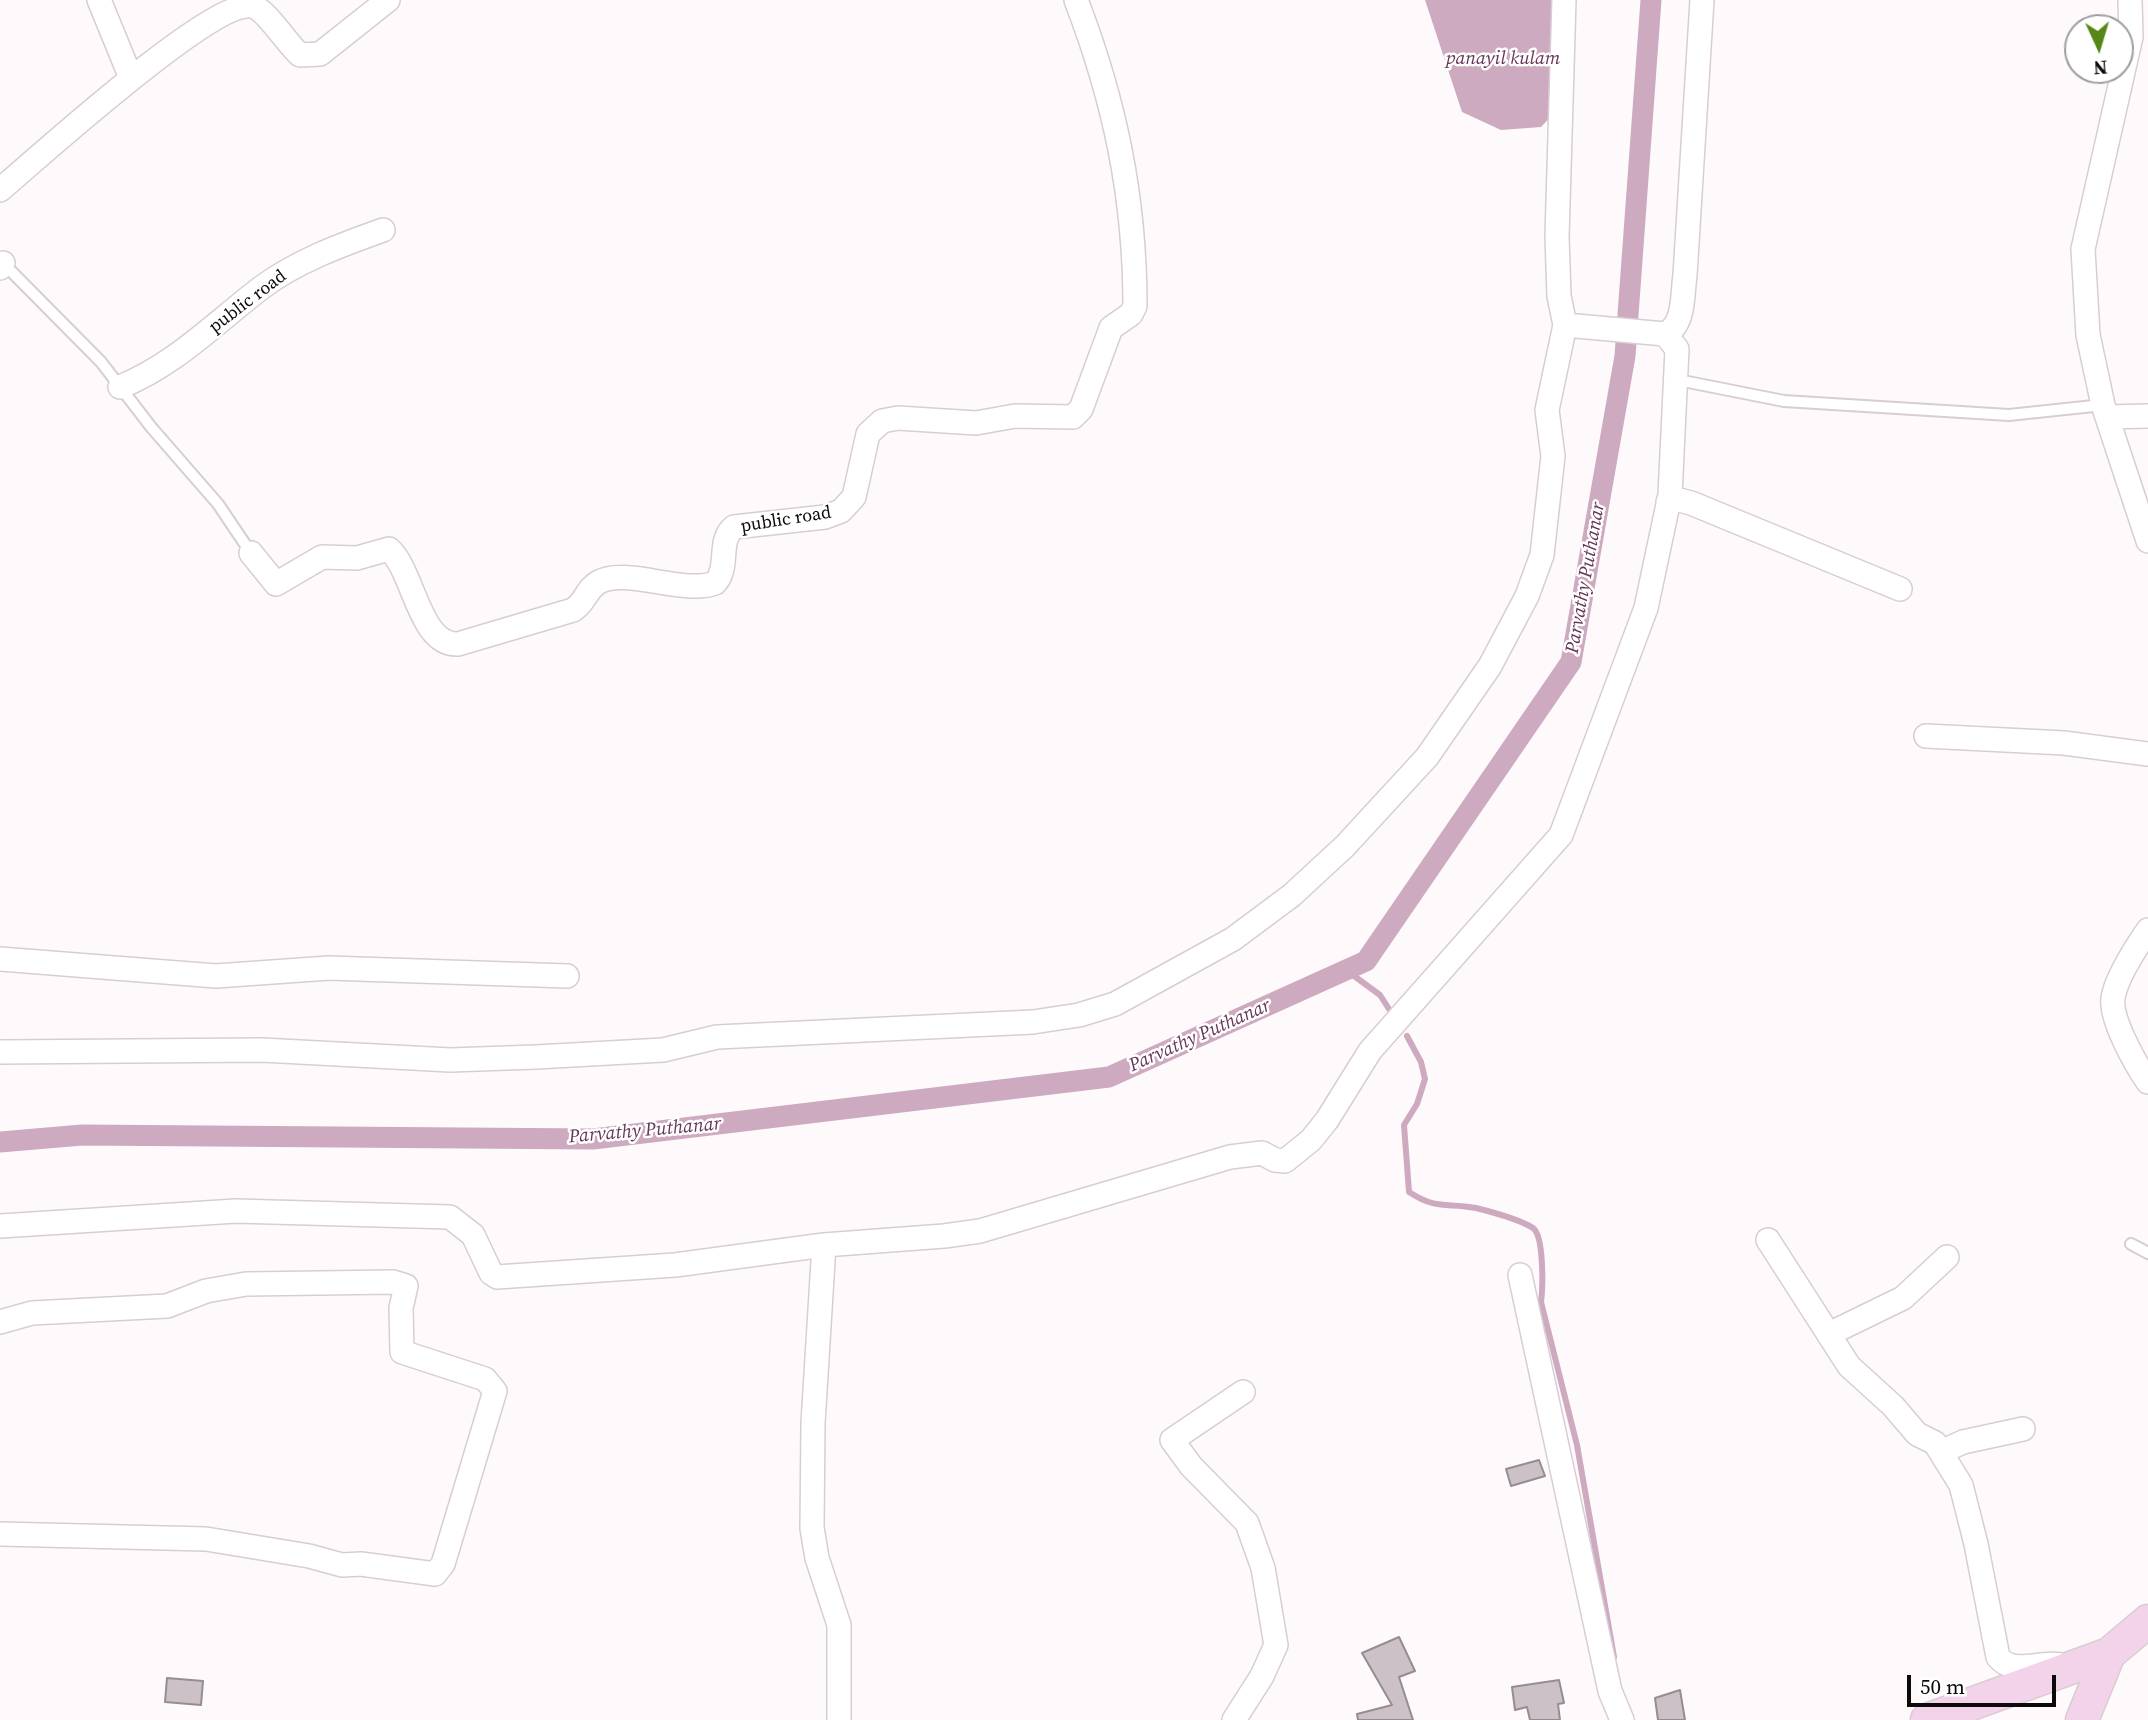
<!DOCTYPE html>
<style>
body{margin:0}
#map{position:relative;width:2148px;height:1720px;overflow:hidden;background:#fefafc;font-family:"Source Serif 4",serif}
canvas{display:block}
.north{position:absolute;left:2064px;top:14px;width:70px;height:70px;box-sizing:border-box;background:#fff;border:2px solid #9f9d9e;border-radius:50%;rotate:176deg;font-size:19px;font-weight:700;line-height:28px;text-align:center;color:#0e0a0c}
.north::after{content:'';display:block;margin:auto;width:24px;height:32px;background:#568618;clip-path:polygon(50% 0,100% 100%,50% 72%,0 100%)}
.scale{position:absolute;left:1907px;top:1675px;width:149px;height:32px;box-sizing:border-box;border:4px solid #0e0a0c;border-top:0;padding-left:9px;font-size:21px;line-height:24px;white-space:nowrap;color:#0e0a0c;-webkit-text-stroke:5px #fff;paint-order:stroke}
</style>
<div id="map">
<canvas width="2148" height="1720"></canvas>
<div class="north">N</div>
<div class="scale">50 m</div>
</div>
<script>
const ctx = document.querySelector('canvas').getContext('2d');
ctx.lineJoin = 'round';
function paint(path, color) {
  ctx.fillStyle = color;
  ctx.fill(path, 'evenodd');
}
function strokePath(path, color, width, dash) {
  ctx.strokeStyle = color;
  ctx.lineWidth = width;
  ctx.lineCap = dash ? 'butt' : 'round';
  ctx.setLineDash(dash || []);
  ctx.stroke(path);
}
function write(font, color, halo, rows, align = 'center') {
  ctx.font = font + ' "Source Serif 4",serif';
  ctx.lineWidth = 5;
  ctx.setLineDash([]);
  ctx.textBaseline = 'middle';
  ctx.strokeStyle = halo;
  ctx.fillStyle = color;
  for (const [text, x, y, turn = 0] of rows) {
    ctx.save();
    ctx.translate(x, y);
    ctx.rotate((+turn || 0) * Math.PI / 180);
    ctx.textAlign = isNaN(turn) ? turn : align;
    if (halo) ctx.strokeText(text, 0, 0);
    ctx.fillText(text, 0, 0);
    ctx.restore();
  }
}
const water = new Path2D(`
 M1425,0H1558L1559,108L1541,127L1501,130L1462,112Z`);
const stream = new Path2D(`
 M1346,970L1380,995L1389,1009
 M1407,1036L1421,1062L1425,1079L1417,1104L1404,1125L1409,1192C1438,1211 1447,1202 1476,1208C1492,1212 1519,1219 1533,1228C1544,1236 1543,1287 1541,1302L1577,1445L1614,1657`);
const canal = new Path2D(`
 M0,1142L82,1135L593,1139L1109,1077L1366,961L1571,662L1625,356L1651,0`);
const building = new Path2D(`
 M1539,1460L1545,1476L1511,1486L1506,1469Z
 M1399,1637L1415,1671L1399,1677L1413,1720H1358L1357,1714L1392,1705L1362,1653Z
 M167,1678L203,1681L201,1705L165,1702Z
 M1559,1680L1564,1703L1558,1704L1560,1720H1530L1527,1707L1515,1710L1512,1687Z
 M1680,1690L1685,1720H1658L1655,1698Z`);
const service = new Path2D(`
 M2,262L101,362L151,427L218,504L251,553
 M1678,380L1784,401L2009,415L2103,405
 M2131,1244L2148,1253`);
const minor = new Path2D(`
 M99,0L131,78
 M2130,0L2131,37L2083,249L2088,335L2103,405L2148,541
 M0,190C38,158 211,0 252,6C266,9 287,44 300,55L320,54L388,0
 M0,268L3,263
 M1565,325L1665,334
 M120,387C175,365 215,323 261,288C297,261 341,245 383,230
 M2107,417L2148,416
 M1668,502L1679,500L1691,503L1900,589
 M251,553L276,584L322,557L357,558L389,549C414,571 419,646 458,644L573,610C585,603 587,588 599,582C626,567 684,595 715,583C730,567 717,541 734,527L825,517L841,511L854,497L868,434L882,421L898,418L976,423L1015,416L1073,417L1081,409L1111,328L1131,314L1135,306C1135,198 1115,101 1076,0
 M1926,736L2064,743L2148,754
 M2148,930C2137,946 2116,978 2113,998C2110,1019 2136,1065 2148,1082
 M0,959L216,976L329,968L567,976
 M0,1052L262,1050L450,1060L536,1057L663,1050L717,1037L1033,1022L1079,1015L1115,1004L1233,939L1292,895L1345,846L1427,757L1490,666L1527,596L1542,555L1553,456L1547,410L1565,325L1559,296L1557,237L1564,0
 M0,1226L236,1211L450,1217L473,1235L491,1273L497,1277L675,1265L824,1245L944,1236L980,1231L1230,1157L1262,1153L1275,1160L1285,1161L1311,1140L1327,1120L1370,1051L1561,835L1646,608L1670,495L1677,349L1665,334C1685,325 1682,295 1685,275L1702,0
 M1768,1240L1849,1366L1893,1406L1917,1434L1935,1443L1961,1485L1976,1544L1998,1657C2014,1677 2041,1659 2066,1666
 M824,1245L813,1423L812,1528L817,1558L839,1625V1720
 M1520,1275L1610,1691L1622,1720
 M0,1322L32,1313L167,1306L206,1291L246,1284L393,1282L406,1286L401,1308L402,1352L485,1379L495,1391L443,1564L435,1574L361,1564L342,1565L309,1556L206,1539L0,1534
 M1829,1334L1903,1298L1947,1257
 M1941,1452L1963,1442L2023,1429
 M1234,1720L1262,1676L1276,1645L1263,1568L1247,1523L1191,1466L1172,1440L1243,1392`);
const secondary = new Path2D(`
 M1927,1720L2109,1654L2148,1621
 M2082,1720L2109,1654`);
const streetNames = [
 ["public road",248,302,-37],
 ["public road",786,520,-9]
];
const waterNames = [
 ["panayil kulam",1503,59],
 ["Parvathy Puthanar",1586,578,-80],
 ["Parvathy Puthanar",1200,1036,-24],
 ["Parvathy Puthanar",645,1131,-5]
];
paint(water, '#ceaac0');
strokePath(stream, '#ceaac0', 6);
strokePath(canal, '#ceaac0', 21);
paint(building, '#ccc1c7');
strokePath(building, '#968c92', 2);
strokePath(service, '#d8cdd3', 14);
strokePath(minor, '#d8cdd3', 26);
strokePath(secondary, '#d8cdd3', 35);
strokePath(service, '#fff', 10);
strokePath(minor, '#fff', 23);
strokePath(secondary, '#f3d3e9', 32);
write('18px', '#0e0a0c', '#fff', streetNames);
write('italic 19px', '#663656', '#fff', waterNames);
</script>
